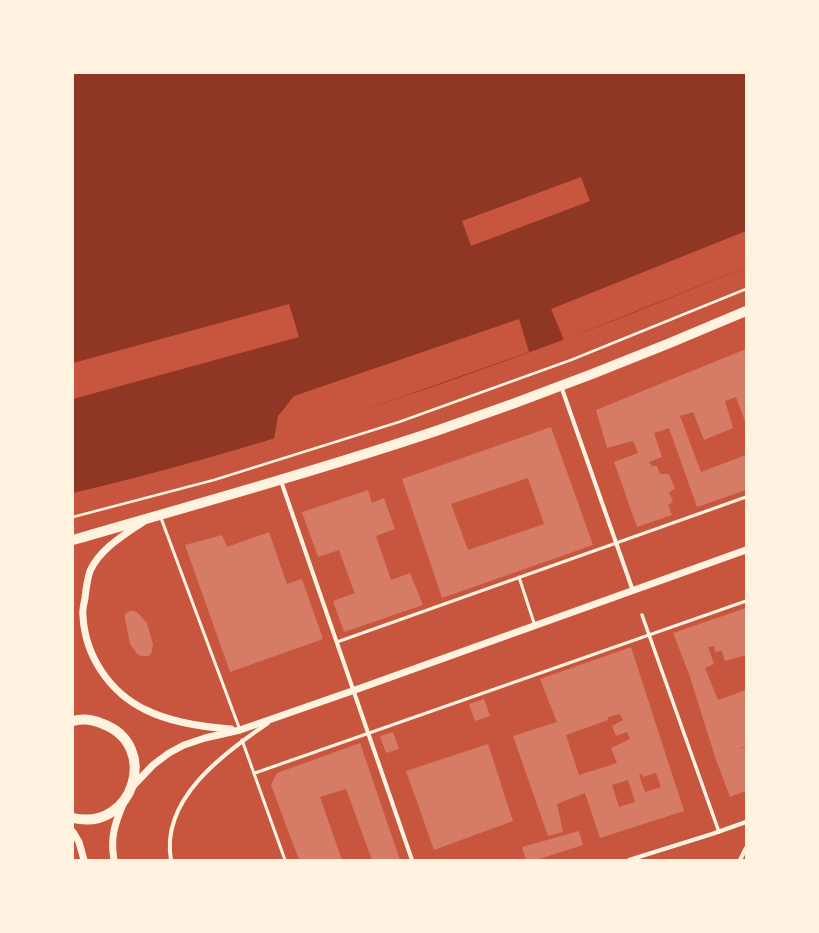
<!DOCTYPE html>
<style>
body{margin:0}
#map{position:relative;width:819px;height:933px;overflow:hidden;background:#c8553d;font-family:Quicksand,sans-serif}
canvas{display:block}
.frame{position:absolute;inset:0;border:74px solid #fff3e0;pointer-events:none}
</style>
<div id="map">
<canvas width="819" height="933"></canvas>
<div class="frame"></div>
</div>
<script>
const ctx = document.querySelector('canvas').getContext('2d');
ctx.lineJoin = 'round';
function paint(path, color) {
  ctx.fillStyle = color;
  ctx.fill(path, 'evenodd');
}
function strokePath(path, color, width, dash) {
  ctx.strokeStyle = color;
  ctx.lineWidth = width;
  ctx.lineCap = dash ? 'butt' : 'round';
  ctx.setLineDash(dash || []);
  ctx.stroke(path);
}
const water = new Path2D(`
 M73,73H746V267C684,292 623,318 560,341C401,400 239,454 73,493Z`);
const pier = new Path2D(`
 M581,177L590,201L471,246L462,221Z
 M746,231V267L564,340L551,309Z
 M289,304L299,337L73,399V363Z
 M519,319L529,352L359,412L274,439L278,416L294,396Z`);
const building = new Path2D(`
 M746,349V424L736,397L725,401L733,428L704,440L693,412L680,416L701,472L746,455V490L697,507L669,428L654,433L662,457L649,462L652,466H657L660,474H669L675,489L669,492L673,502L668,505L672,515L637,527L614,462L638,453L635,445L633,441L607,448L596,410Z
 M551,427L593,545L442,598L402,479ZM528,478L544,524L468,550L451,504Z
 M368,490L372,503L384,498L395,529L376,536L391,580L410,573L423,605L344,632L333,601L355,593L353,589L339,550L318,557L302,512Z
 M269,532L287,584L302,579L323,639L230,672L185,545L222,535L227,547Z
 M746,608V655L725,661L722,651L715,652L714,646L708,647L714,664L705,668L718,700L746,690V746L736,749L746,747V791L730,797L715,757L689,674L673,633Z
 M130,611H135L139,614L147,623L153,644L152,652L149,656H141L137,654L130,644L125,619V614Z
 M631,647L684,811L600,838L585,793L557,804L563,832L548,836L513,736L557,722L540,679ZM620,714L623,720L612,726L616,736L627,732L630,739L611,748L617,763L579,775L566,735L608,720V717ZM656,773L661,787L645,792L639,775L642,774L643,777ZM628,780L635,802L619,807L612,785Z
 M484,699L490,716L475,721L469,704Z
 M393,732L399,749L386,753L380,736Z
 M360,743L400,860H372L346,789L320,797L342,860H299L271,785L277,773Z
 M488,744L513,821L434,850L406,771Z
 M579,831L583,845L536,860H526L522,847Z`);
const path = new Path2D(`
 M73,517L214,480L399,422L571,360L746,289`);
const service = new Path2D(`
 M161,518L240,730
 M519,577L535,626
 M337,642L746,497
 M242,740L285,860
 M255,773L746,601`);
const pedestrian = new Path2D(`
 M642,615L719,832`);
const minor = new Path2D(`
 M561,386L633,591
 M281,481L412,860
 M171,860C160,799 224,753 268,723
 M629,860L712,834L746,822
 M740,860L746,848`);
const tertiary = new Path2D(`
 M143,522C124,535 100,549 90,571C87,580 86,589 85,598C84,604 82,610 83,616C85,656 110,693 146,710C172,723 203,727 231,729
 M133,786L153,765L169,753L184,745L205,738L240,730L355,690L746,550
 M73,832L79,842L84,860
 M114,860C110,837 115,823 124,802`);
const primary = new Path2D(`
 M73,540C194,505 316,471 436,431C541,395 644,355 746,311
 M73,721C83,718 94,720 103,724C160,745 134,832 73,818`);
paint(water, '#8f3625');
paint(pier, '#c8553d');
paint(building, '#d67c66');
strokePath(path, '#fff3e0', 2.5);
strokePath(service, '#fff3e0', 3);
strokePath(pedestrian, '#fff3e0', 3.5);
strokePath(minor, '#fff3e0', 4);
strokePath(tertiary, '#fff3e0', 7);
strokePath(primary, '#fff3e0', 10);
</script>
